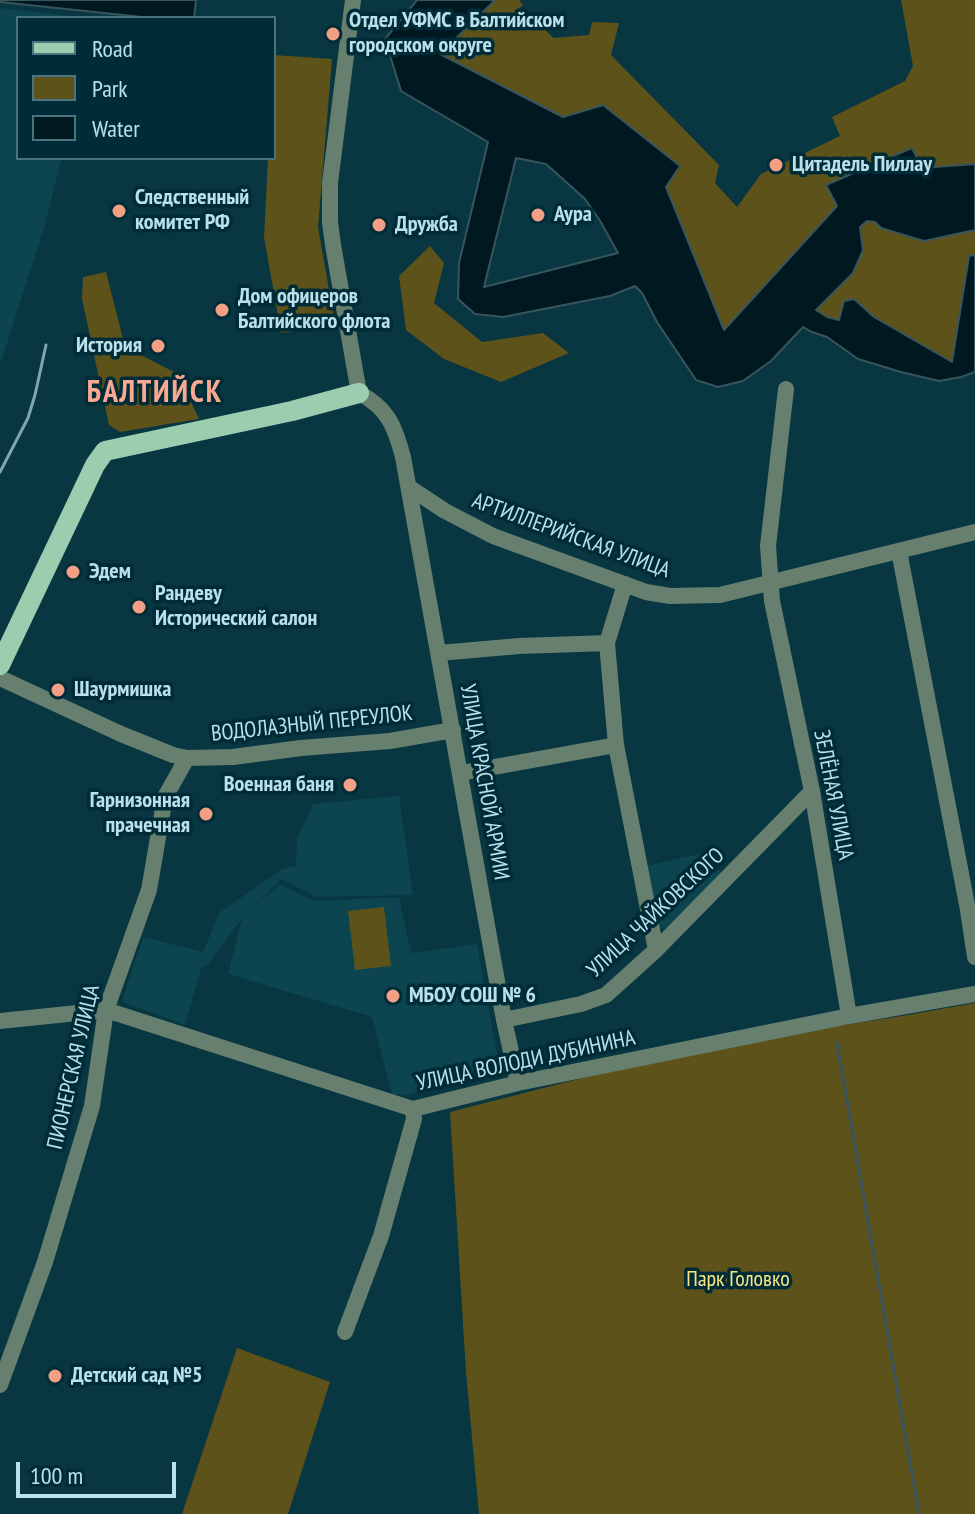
<!DOCTYPE html>
<meta charset="utf-8">
<style>
body{margin:0}
#map{position:relative;width:975px;height:1514px;overflow:hidden;background:#083641;font-family:"PT Sans Narrow",sans-serif}
canvas{display:block}
.legend{position:absolute;left:16px;top:16px;width:260px;height:144px;box-sizing:border-box;background:#002c37;border:2px solid #4a747f;margin:0;padding:10px 14px;list-style:none;font-size:24px;color:#bae0ea}
.legend li{display:flex;align-items:center;gap:16px;height:40px}
.legend b{width:40px;border:2px solid #4a747f}
.scale{position:absolute;left:16px;top:1462px;width:160px;height:36px;box-sizing:border-box;border:4px solid #bae0ea;border-top:0;padding-left:10px;font-size:24px;line-height:28px;white-space:nowrap;color:#bae0ea;-webkit-text-stroke:6px #002c37;paint-order:stroke}
</style>
<div id="map">
<canvas width="975" height="1514"></canvas>
<ul class="legend">
<li><b style="height:10px;background:#9aceae"></b>Road</li>
<li><b style="height:22px;background:#5e521b"></b>Park</li>
<li><b style="height:22px;background:#001920"></b>Water</li>
</ul>
<div class="scale">100 m</div>
</div>
<script>
const ctx = document.querySelector('canvas').getContext('2d');
ctx.lineJoin = 'round';
function paint(path, color) {
  ctx.fillStyle = color;
  ctx.fill(path, 'evenodd');
}
function strokePath(path, color, width, dash) {
  ctx.strokeStyle = color;
  ctx.lineWidth = width;
  ctx.lineCap = dash ? 'butt' : 'round';
  ctx.setLineDash(dash || []);
  ctx.stroke(path);
}
function write(font, color, halo, rows, align = 'center') {
  ctx.font = font + ' "PT Sans Narrow",sans-serif';
  ctx.lineWidth = 7;
  ctx.setLineDash([]);
  ctx.textBaseline = 'middle';
  ctx.strokeStyle = halo;
  ctx.fillStyle = color;
  for (const [text, x, y, turn = 0] of rows) {
    ctx.save();
    ctx.translate(x, y);
    ctx.rotate((+turn || 0) * Math.PI / 180);
    ctx.textAlign = isNaN(turn) ? turn : align;
    if (halo) ctx.strokeText(text, 0, 0);
    ctx.fillText(text, 0, 0);
    ctx.restore();
  }
}
const built = new Path2D(`
 M0,8L89,18H18V158H62L43,231L0,365Z
 M399,796L413,895L316,897L281,879L248,913L279,884L313,901L399,897L411,953L477,944L498,1059L487,1074L408,1095L392,1094L372,1017L228,974L242,918L206,967L202,966L185,1025L122,1002L143,937L203,952L219,913L282,869L296,866L297,838L313,804Z
 M703,853L723,874L666,928L659,929L646,866Z`);
const green = new Path2D(`
 M495,0H519L523,5L509,18L515,29L536,22L554,38L589,35L592,22L619,23L611,55L719,165L715,183L737,207L761,174L840,136L832,117L905,81L913,66L901,0H975V164L921,168L912,148L827,185L837,206L724,330L666,186L680,167L563,117L440,54Z
 M274,55L332,59L318,227L335,324L281,333L264,237L268,158H274Z
 M867,221L875,222L924,241L975,230V255L969,256L953,362L874,317L854,299L839,320L827,317L815,310L853,273L863,250L860,227Z
 M430,246L444,263L434,303L482,342L543,333L569,353L501,382L444,359L406,330L399,276Z
 M106,272L125,347L178,374L199,419L120,432L109,425L82,299L83,277Z
 M384,907L391,966L355,970L348,911Z
 M975,1003V1514H479L466,1372L450,1112L707,1046L902,1016Z
 M237,1348L330,1382L288,1514H182Z`);
const water = new Path2D(`
 M0,0H196L194,18H151L0,2Z
 M417,0H495L440,54L563,117L603,105L680,166L666,187L724,330L837,206L826,185L912,148L922,168L975,164V230L924,241L881,228L875,222L867,221L860,227L863,250L853,273L816,310L827,317L839,320L844,301L854,299L874,317L952,362L969,256L975,255V372L961,377L939,381L901,372L858,359L827,337L812,332L803,327L771,361L743,381L718,387L696,380L657,322L642,293L635,286L610,296L503,317L475,314L458,299L459,263L488,142L401,91L385,39ZM516,158L546,164L585,199L599,219L618,253L484,287Z`);
const stream = new Path2D(`
 M837,1043L919,1514`);
const minor = new Path2D(`
 M353,0L330,183V222L333,245L359,393C388,408 395,427 403,457L504,1020L518,1083
 M786,389L768,546L772,601L812,791L849,1016
 M410,488L445,511L493,536L646,592L670,596L720,595L975,532
 M899,551L968,910L975,957
 M625,584L607,643L616,745L656,950
 M439,653L519,646L607,643
 M0,678L121,734L173,755L187,758L233,757L301,748L390,741L453,730
 M461,773L616,745
 M504,1020L581,1004L606,995L656,950L812,791
 M0,1021L106,1010L413,1109L518,1083L849,1016L975,994
 M345,1332L381,1236L414,1119L413,1109
 M0,1385L45,1262L92,1106L106,1010L149,890L165,797L187,758`);
const major = new Path2D(`
 M0,665L95,465L105,451L292,411L359,393`);
const rail = new Path2D(`
 M0,472L28,418L35,395L46,345`);
const markers = [
 [333,34,8,"#f39f86"],
 [776,165,8,"#f39f86"],
 [119,211,8,"#f39f86"],
 [538,215,8,"#f39f86"],
 [379,225,8,"#f39f86"],
 [222,310,8,"#f39f86"],
 [158,346,8,"#f39f86"],
 [73,572,8,"#f39f86"],
 [139,607,8,"#f39f86"],
 [58,690,8,"#f39f86"],
 [350,785,8,"#f39f86"],
 [206,814,8,"#f39f86"],
 [393,996,8,"#f39f86"],
 [55,1376,8,"#f39f86"]
];
const poiNames = [
 ["Отдел УФМС в Балтийском",349,21],
 ["городском округе",349,46],
 ["Цитадель Пиллау",792,165],
 ["Следственный",135,198],
 ["комитет РФ",135,223],
 ["Аура",554,215],
 ["Дружба",395,225],
 ["Дом офицеров",238,297],
 ["Балтийского флота",238,322],
 ["История",142,346,"right"],
 ["Эдем",89,572],
 ["Рандеву",155,594],
 ["Исторический салон",155,619],
 ["Шаурмишка",74,690],
 ["Военная баня",334,785,"right"],
 ["Гарнизонная",190,801,"right"],
 ["прачечная",190,826,"right"],
 ["МБОУ СОШ № 6",409,996],
 ["Детский сад №5",71,1376]
];
const streetNames = [
 ["АРТИЛЛЕРИЙСКАЯ УЛИЦА",571,536,20],
 ["ВОДОЛАЗНЫЙ ПЕРЕУЛОК",312,724,-6],
 ["УЛИЦА КРАСНОЙ АРМИИ",484,782,80],
 ["ЗЕЛЁНАЯ УЛИЦА",833,795,79],
 ["УЛИЦА ЧАЙКОВСКОГО",656,913,-43],
 ["УЛИЦА ВОЛОДИ ДУБИНИНА",526,1061,-12],
 ["ПИОНЕРСКАЯ УЛИЦА",74,1067,-77]
];
const parkNames = [
 ["Парк Головко",738,1280]
];
const districtNames = [
 ["БАЛТИЙСК",155,393]
];
paint(built, '#0c444f');
paint(green, '#5e521b');
paint(water, '#001920');
strokePath(water, '#38555d', 2);
strokePath(stream, '#38555d', 3);
strokePath(minor, '#667f6f', 16);
strokePath(major, '#9aceae', 20);
strokePath(rail, '#7da6b0', 3);
for (const [x, y, r, color] of markers) {
  const dot = new Path2D();
  dot.arc(x, y, r, 0, 2 * Math.PI);
  ctx.fillStyle = color;
  ctx.fill(dot);
  strokePath(dot, '#002c37', 3);
}
write('bold 22px', '#bae0ea', '#002c37', poiNames, 'left');
write('22px', '#bae0ea', '#002c37', streetNames);
write('22px', '#fae482', '#002c37', parkNames);
ctx.letterSpacing = '2px';
write('bold 30px', '#f9a992', '#002c37', districtNames);
ctx.letterSpacing = '0px';
</script>
